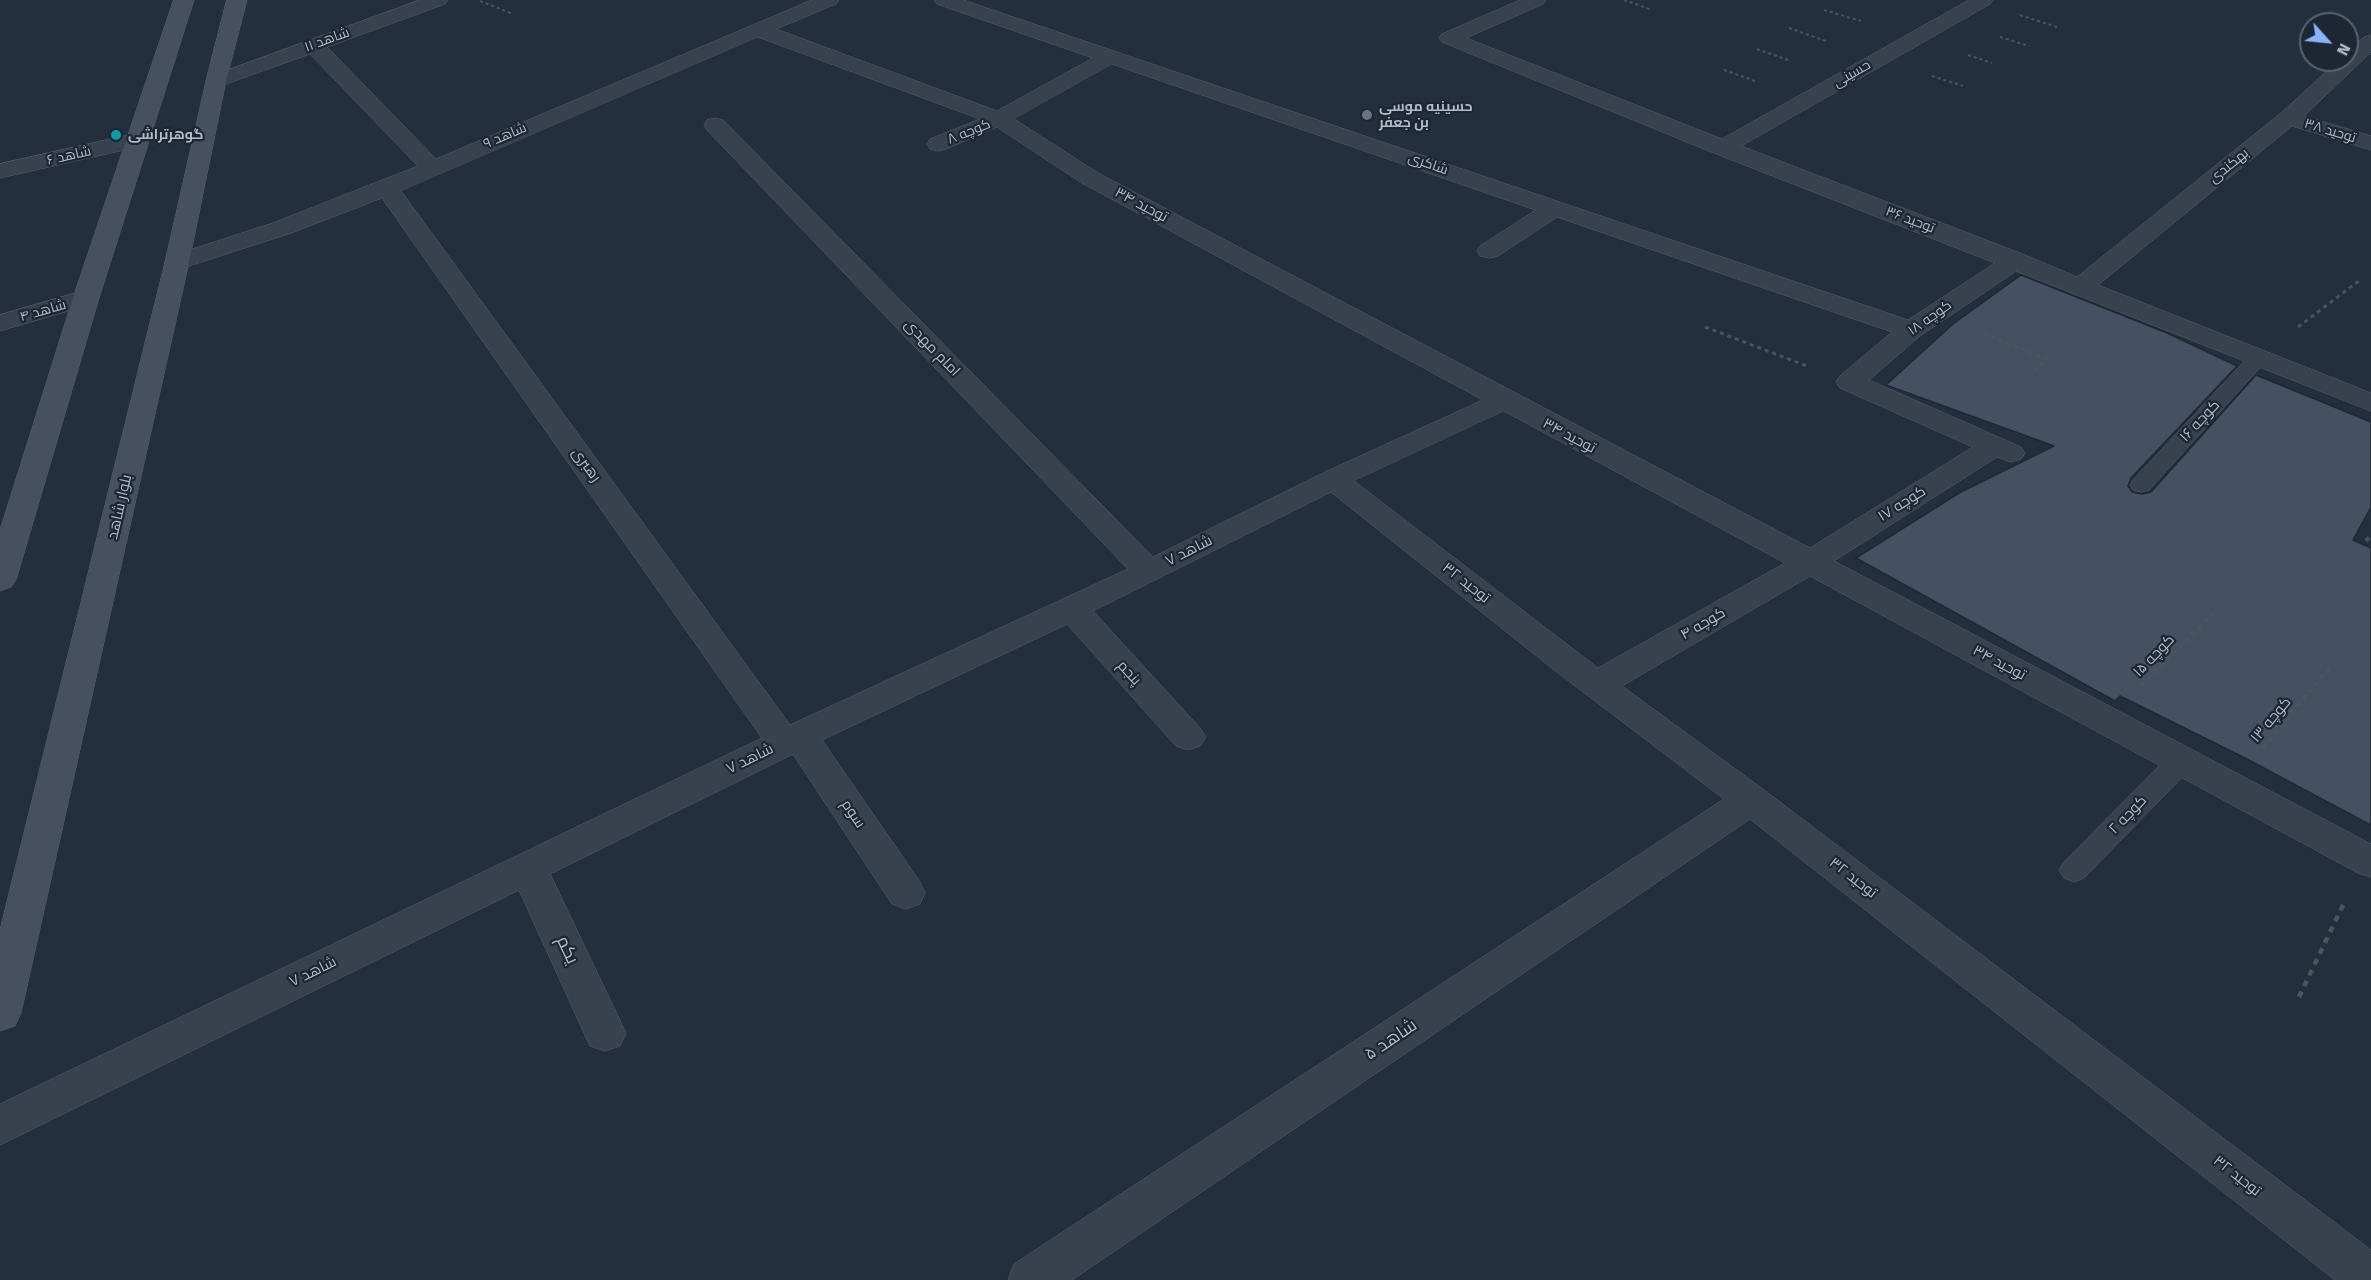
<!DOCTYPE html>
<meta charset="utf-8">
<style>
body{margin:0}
#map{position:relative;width:2371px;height:1280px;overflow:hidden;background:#242f3e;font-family:"Fira Sans",sans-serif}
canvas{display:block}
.north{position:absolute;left:2299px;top:12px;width:60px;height:60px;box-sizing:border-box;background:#1d2633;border:2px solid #59626f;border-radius:50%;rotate:117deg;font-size:16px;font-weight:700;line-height:24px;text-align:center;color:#b4bcc9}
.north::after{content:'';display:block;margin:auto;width:21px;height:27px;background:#8ab4f8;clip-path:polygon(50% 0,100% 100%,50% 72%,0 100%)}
</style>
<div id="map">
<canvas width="2371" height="1280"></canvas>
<div class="north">N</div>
</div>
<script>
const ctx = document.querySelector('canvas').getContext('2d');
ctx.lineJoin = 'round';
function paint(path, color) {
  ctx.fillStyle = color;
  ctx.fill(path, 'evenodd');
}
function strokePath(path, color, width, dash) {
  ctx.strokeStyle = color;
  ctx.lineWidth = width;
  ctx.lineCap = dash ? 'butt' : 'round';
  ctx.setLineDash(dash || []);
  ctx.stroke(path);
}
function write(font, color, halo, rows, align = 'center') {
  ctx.font = font + ' "Fira Sans",Cairo,sans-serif';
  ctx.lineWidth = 4.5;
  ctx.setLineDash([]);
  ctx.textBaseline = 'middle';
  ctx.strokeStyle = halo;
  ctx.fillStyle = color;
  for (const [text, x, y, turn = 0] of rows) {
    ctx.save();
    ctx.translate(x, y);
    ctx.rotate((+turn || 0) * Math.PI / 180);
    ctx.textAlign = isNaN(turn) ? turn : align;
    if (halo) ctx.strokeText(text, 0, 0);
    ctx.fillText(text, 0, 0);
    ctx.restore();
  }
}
const building = new Path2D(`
 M2021,275L2167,333L2237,366L2131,478L2128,486L2132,492L2142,494L2151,492L2256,375L2371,422V507L2353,540L2371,548V825L2243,757L2120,696L2115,701L1856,558L1959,493L2054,446L1886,385L1953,324Z`);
const pathFar3 = new Path2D(`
 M1624,0L1652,10
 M480,1L513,14
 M1824,10L1861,21
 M2020,15L2057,27
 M1789,28L1826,41
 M2000,37L2029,46
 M1757,49L1791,61
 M1968,55L1992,63
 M1724,70L1755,81
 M1932,76L1963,86`);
const pathFar2 = new Path2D(`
 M1705,327L1807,366
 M2298,327L2360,280
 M1984,334L2047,359L2031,373`);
const pathFar1 = new Path2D(`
 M2366,541L2371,535
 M2141,686L2218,608
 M2263,748L2329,668`);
const path = new Path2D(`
 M2299,997L2344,903`);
const lane = new Path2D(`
 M2259,351L2266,353L2269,357L2266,361L2149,490L2141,492L2133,490L2130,485L2133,480L2252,353Z
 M2182,750L2192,753L2196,760L2192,767L2084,878L2074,882L2064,878L2059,870L2064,862L2172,753Z`);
const street = new Path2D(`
 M420,0H448L445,4L327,47L436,159L812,0H839L836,4L776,29L997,111L1093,58L937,4L934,0H963L1908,320L1995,263L1714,153L1442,42L1439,38L1442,34L1520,0H1546L1543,4L1466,38L1722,139L1969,0H1993L1990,4L1741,146L2025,255L2077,277L2281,113L2339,60H2347V52L2364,37L2371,35V52L2304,116L2371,136V150L2292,126L2098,285L2371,393V411L2016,271L1920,336L1869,380L2021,447L2025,453L2021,459L2011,462L1997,457L1834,561L2371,844V877L2358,873L1810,576L1622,686L1764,790L2371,1250V1280H2335L1750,819L1072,1280H1008L1014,1264L1724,799L1553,669L1331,492L1093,611L1200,728L1206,737L1200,746L1188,750L1176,746L1067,624L822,740L920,882L925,893L920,904L906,909L892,904L793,754L550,874L626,1033L620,1046L605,1051L590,1046L519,890L0,1145V1104L762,738L382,198L291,233L186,267L177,269L168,267L165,262L168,257L273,223L418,166L310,54L223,85L216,87L209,85L206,81L209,77ZM758,37L980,119L930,139L927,144L930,149L938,151L946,149L997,127L1082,183L1483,400L1323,473L1153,557L723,120L715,118L707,120L704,125L707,130L1128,569L790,725L401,191ZM1112,64L1536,210L1480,246L1477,251L1480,256L1489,258L1498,256L1557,217L1892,332L1840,376L1836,382L1840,388L1973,447L1810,548L1098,173L1014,119ZM1504,411L1785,563L1598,668L1354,481Z
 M138,133L146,135L149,140L146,145L0,178V164Z
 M86,290L95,293L99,298L95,303L0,331V315Z`);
const secondary = new Path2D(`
 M174,0H194L99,298L16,580L11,587L0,591V530L73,298Z
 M227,0H247L226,81L189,262L21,1013L15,1026L0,1031V930L165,262L206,81Z`);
const markers = [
 [1367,115,6,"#6b7280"],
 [116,135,6,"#0f9aa8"]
];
const farStreetnames = [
 ["شاهد ۱۱",327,40,-20],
 ["حسینی",1852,74,-30],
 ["توحید ۳۸",2330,131,17],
 ["کوچه ۸",969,132,-22],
 ["شاهد ۹",505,136,-23],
 ["شاهد ۶",69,156,-13],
 ["شاکری",1428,164,19],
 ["بهکندی",2229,166,-39],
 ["توحید ۳۶",1910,220,21],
 ["شاهد ۴",43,311,-16],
 ["کوچه ۱۸",1930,318,-35]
];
const farPoinames = [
 ["حسینیه موسی",1379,107],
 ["بن جعفر",1379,123],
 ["گوهرتراشی",128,135]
];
const streetNames = [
 ["توحید ۳۴",1141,205,28],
 ["امام مهدی",932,348,46],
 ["کوچه ۱۶",2200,421,-47],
 ["توحید ۳۴",1569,436,28],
 ["رهبری",586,465,54],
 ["کوچه ۱۷",1902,504,-32],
 ["بلوار شاهد",120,507,-77],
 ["شاهد ۷",1189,551,-27],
 ["توحید ۳۲",1466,583,38],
 ["کوچه ۴",1703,624,-30],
 ["کوچه ۱۵",2154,656,-46],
 ["توحید ۳۴",1999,663,28],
 ["پنجم",1129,673,48],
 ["کوچه ۱۳",2271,720,-50],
 ["شاهد ۷",750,759,-26],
 ["سوم",853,814,56],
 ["کوچه ۲",2128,815,-46],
 ["توحید ۳۲",1853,878,38],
 ["شاهد ۷",313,972,-26],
 ["توحید ۳۲",2237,1176,38]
];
const nearStreetnames = [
 ["یکم",567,950,65],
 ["شاهد ۵",1391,1040,-34]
];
paint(building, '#455162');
strokePath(building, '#1f2835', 1.5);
strokePath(lane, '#565f6c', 1);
strokePath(street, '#565f6c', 1);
strokePath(secondary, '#565f6c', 1);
strokePath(pathFar3, '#44595c', 2, [3, 3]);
strokePath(pathFar2, '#44595c', 3, [4, 4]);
strokePath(pathFar1, '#44595c', 4, [4.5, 4.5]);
strokePath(path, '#44595c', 4.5, [6, 6]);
paint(lane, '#38414e');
paint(street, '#38414e');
paint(secondary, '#465061');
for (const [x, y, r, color] of markers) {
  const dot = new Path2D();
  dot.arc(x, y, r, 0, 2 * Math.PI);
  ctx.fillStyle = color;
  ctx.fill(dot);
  strokePath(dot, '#1d2633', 2);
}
write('14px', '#b4bcc9', '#1d2633', farStreetnames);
write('bold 14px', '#b4bcc9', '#1d2633', farPoinames, 'left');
write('15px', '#b4bcc9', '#1d2633', streetNames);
write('18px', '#b4bcc9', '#1d2633', nearStreetnames);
</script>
